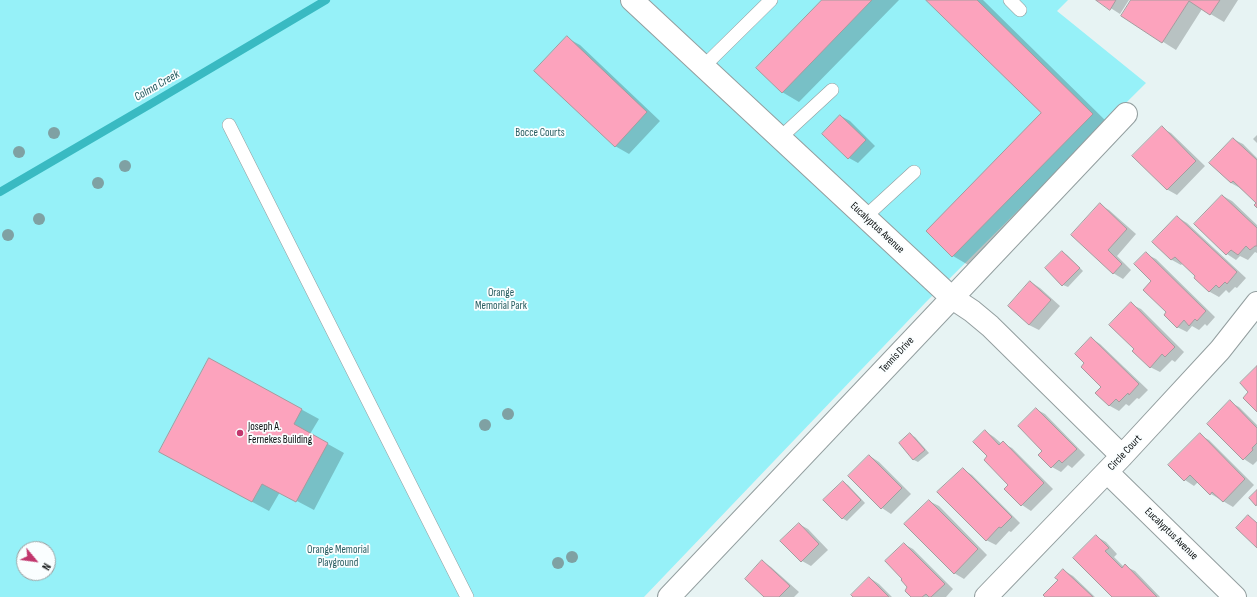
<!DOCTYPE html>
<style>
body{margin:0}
#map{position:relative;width:1257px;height:597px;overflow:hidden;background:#e7f3f3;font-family:"Sofia Sans Condensed",sans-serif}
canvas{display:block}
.north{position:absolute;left:16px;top:541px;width:40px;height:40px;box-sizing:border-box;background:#fafeff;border:1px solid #9b9fa0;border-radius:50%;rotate:119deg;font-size:11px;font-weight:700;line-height:16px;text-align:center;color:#0c1011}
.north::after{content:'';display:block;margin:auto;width:14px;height:18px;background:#c1366d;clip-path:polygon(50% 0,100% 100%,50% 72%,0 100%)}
</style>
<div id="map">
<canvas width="1257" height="597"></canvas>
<div class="north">N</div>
</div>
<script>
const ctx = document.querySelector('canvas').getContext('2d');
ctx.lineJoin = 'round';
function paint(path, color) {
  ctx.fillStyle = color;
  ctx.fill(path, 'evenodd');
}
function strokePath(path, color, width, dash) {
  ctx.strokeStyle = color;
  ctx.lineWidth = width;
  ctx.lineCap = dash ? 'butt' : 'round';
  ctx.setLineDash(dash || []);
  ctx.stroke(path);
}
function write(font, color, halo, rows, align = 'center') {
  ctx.font = font + ' "Sofia Sans Condensed",sans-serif';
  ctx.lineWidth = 3.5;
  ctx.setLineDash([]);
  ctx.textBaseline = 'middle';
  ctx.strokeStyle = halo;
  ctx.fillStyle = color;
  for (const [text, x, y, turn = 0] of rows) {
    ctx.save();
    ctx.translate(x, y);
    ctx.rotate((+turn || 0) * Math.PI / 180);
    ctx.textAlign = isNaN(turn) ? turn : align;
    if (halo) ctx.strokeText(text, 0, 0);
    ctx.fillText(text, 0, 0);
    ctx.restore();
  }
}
const green = new Path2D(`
 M0,0H1068L1057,11L1146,83L926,302L644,597H0ZM24,549H48V573H24Z`);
const shadow = new Path2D(`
 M824,0H899L799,102L782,92Z
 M927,0H983L1109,124L970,266L953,256L927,231L1043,113Z
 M1098,0H1129L1120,14Z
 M1132,0H1238L1224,22L1202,9L1176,50L1122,16Z
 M567,38L580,45L660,121L629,154L615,146Z
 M841,116L850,121L875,146L858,163L849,158Z
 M1162,128L1171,133L1205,166L1177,195L1168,190L1134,156Z
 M1257,135V143L1253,139Z
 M1233,139L1243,144L1257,158V202L1240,188L1231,183Z
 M1223,196L1232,201L1257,225V253L1255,252L1248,260L1240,256L1236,260L1227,254L1196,224Z
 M1100,205L1109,210L1136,234L1117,256L1131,270L1123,279L1113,273L1072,235Z
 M1177,217L1187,223L1246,278L1237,288L1235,287L1229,293L1226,290L1219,297L1210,292L1195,278L1197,276L1183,263L1181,265L1172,260L1153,242Z
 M1062,252L1067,255L1083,271L1068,287L1063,285Z
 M1146,254L1156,259L1215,317L1207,326L1205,324L1199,330L1192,326L1187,332L1177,327L1167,312L1153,281Z
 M1031,282L1040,288L1060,306L1039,330L1029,325Z
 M1131,304L1141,309L1184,352L1175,362L1172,360L1160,372L1150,367L1135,349Z
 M1091,338L1100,344L1148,390L1139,399L1137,398L1129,406L1126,404L1119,411L1110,406L1097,393L1103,387L1085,363Z
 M209,359L319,419L310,434L344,453L314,510L280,492L269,511L177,461Z
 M1230,402L1239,407L1257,425V461L1253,465L1244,459Z
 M1036,409L1045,414L1085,455L1072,468L1068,465L1061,472L1052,467L1043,451Z
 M985,431L994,437L1002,444L1003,443L1012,448L1053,489L1031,511L1022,505L1010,485L989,456Z
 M910,435L915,437L929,453L918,462L914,460L900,443Z
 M1200,435L1209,440L1254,485L1233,507L1211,494L1198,482L1194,486L1185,480L1170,465Z
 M870,456L879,462L911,494L891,514L882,508L850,476Z
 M963,469L972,475L1020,523L1011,532L1009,531L996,545L986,540Z
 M843,482L848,485L865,503L847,521L842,518Z
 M929,501L939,506L987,555L964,579L954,573Z
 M799,524L808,529L828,550L811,566L802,561Z
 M1096,536L1106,542L1117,554L1114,557L1124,567L1125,566L1135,571L1160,597H1114Z
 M904,544L913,549L953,589L946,597H913L909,587Z
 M762,561L771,567L799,592L794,597H766Z
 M1063,570L1073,576L1095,597H1047L1059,580Z
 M870,578L879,584L892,597H855Z`);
const stream = new Path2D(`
 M0,192L149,105L326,0`);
const building = new Path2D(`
 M822,0H872L782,93L756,68Z
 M926,0H977L1093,114L952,257L926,231L1041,113Z
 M1096,0H1116L1110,10Z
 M1131,0H1220L1210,15L1189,1L1162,43L1121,16Z
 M567,36L647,112L615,147L534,71Z
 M840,115L866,140L848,159L822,134Z
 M1162,126L1196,161L1167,190L1132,156Z
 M1233,138L1257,160V208L1254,205L1256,203L1233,181L1231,183L1209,163Z
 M1222,195L1257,228V246H1255L1250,250L1246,246L1238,255L1231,250L1226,255L1194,224Z
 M1100,203L1127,229L1108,250L1122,264L1113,274L1071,235Z
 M1177,216L1237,272L1227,284L1225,282L1219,288L1216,285L1209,292L1194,278L1195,276L1175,257L1171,260L1152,242Z
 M1062,251L1080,268L1062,286L1045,268Z
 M1146,252L1206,311L1197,321L1195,319L1189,326L1184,320L1177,328L1164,315L1166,312L1143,290L1151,281L1134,264Z
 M1030,281L1051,300L1029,325L1008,306Z
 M1131,302L1175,347L1165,357L1162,354L1150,368L1132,351L1134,349L1109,325Z
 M1091,337L1139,384L1129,395L1128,393L1119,402L1116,399L1109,406L1095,393L1101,387L1081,367L1084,363L1075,354Z
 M209,358L302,409L294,424L328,443L296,502L262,484L252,502L159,452Z
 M1257,366V412L1243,398L1248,392L1240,383Z
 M1230,400L1257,428V443L1252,448L1253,450L1243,460L1207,424Z
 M1036,408L1077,449L1062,463L1059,460L1051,468L1038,455L1042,451L1018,426Z
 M985,430L999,445L1003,441L1044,483L1021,506L1004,489L1008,485L984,460L987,456L973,442Z
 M910,433L925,450L913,460L899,443Z
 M1200,433L1245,479L1223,502L1212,492L1210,495L1190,475L1184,481L1168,465Z
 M869,455L902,488L881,509L848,476Z
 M963,468L1012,517L1001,528L999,527L986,541L937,492Z
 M843,481L861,500L842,519L823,500Z
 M1257,490V504L1256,506L1249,498Z
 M929,500L978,549L954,574L904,524Z
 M1248,515L1257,523V548L1236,528Z
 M799,523L819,544L801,562L780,541Z
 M1096,535L1109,548L1105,551L1122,568L1125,564L1157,597H1112L1073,558Z
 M904,543L945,584L931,597H929L926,594L922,597H911L905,591L907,587L901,580L902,579L885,561Z
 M762,560L790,586L779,597H764L745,579Z
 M1063,569L1093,597H1045L1043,595L1058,580L1055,578Z
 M869,577L889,597H853L851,595Z`);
const lane = new Path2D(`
 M1010,0L1020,10
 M703,67L771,0
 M229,125L467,597
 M780,138L832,90
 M865,217L914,172`);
const street = new Path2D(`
 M632,0L951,297L972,311L990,326L1122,456
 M1107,472L1235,597
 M669,597L1126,114
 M986,597L1122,456L1220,350L1257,303`);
const trees = [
 [54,133],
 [19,152],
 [125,166],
 [98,183],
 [39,219],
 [8,235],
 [508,414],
 [485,425],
 [572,557],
 [558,563]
];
const markers = [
 [240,433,4,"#c1366d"]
];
const parkNames = [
 ["Bocce Courts",540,133],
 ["Orange",501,293],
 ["Memorial Park",501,306],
 ["Orange Memorial",338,550],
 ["Playground",338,563]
];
const streetNames = [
 ["Eucalyptus Avenue",877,228,43],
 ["Tennis Drive",897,355,-47],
 ["Circle Court",1125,453,-47],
 ["Eucalyptus Avenue",1171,534,44]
];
const poiNames = [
 ["Joseph A.",248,427],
 ["Fernekes Building",248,440]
];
const waterNames = [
 ["Colma Creek",157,86,-30]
];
paint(green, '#96f1f8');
paint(shadow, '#0003');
strokePath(stream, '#39bac2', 8);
paint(building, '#fca3bd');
strokePath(building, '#a69b9e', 1);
strokePath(lane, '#939e9f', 14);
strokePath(street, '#939e9f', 24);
strokePath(lane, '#fff', 13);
strokePath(street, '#fff', 22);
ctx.fillStyle = '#7fa1a3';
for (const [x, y] of trees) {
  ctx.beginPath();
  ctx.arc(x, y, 6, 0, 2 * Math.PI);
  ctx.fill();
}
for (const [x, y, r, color] of markers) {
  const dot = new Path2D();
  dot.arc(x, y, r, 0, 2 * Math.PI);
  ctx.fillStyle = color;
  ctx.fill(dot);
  strokePath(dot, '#fafeff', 1.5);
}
write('11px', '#2a5e62', '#fafeff', parkNames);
write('11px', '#0c1011', '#fafeff', streetNames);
write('11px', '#0c1011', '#fafeff', poiNames, 'left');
write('italic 12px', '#23585c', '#fafeff', waterNames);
</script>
